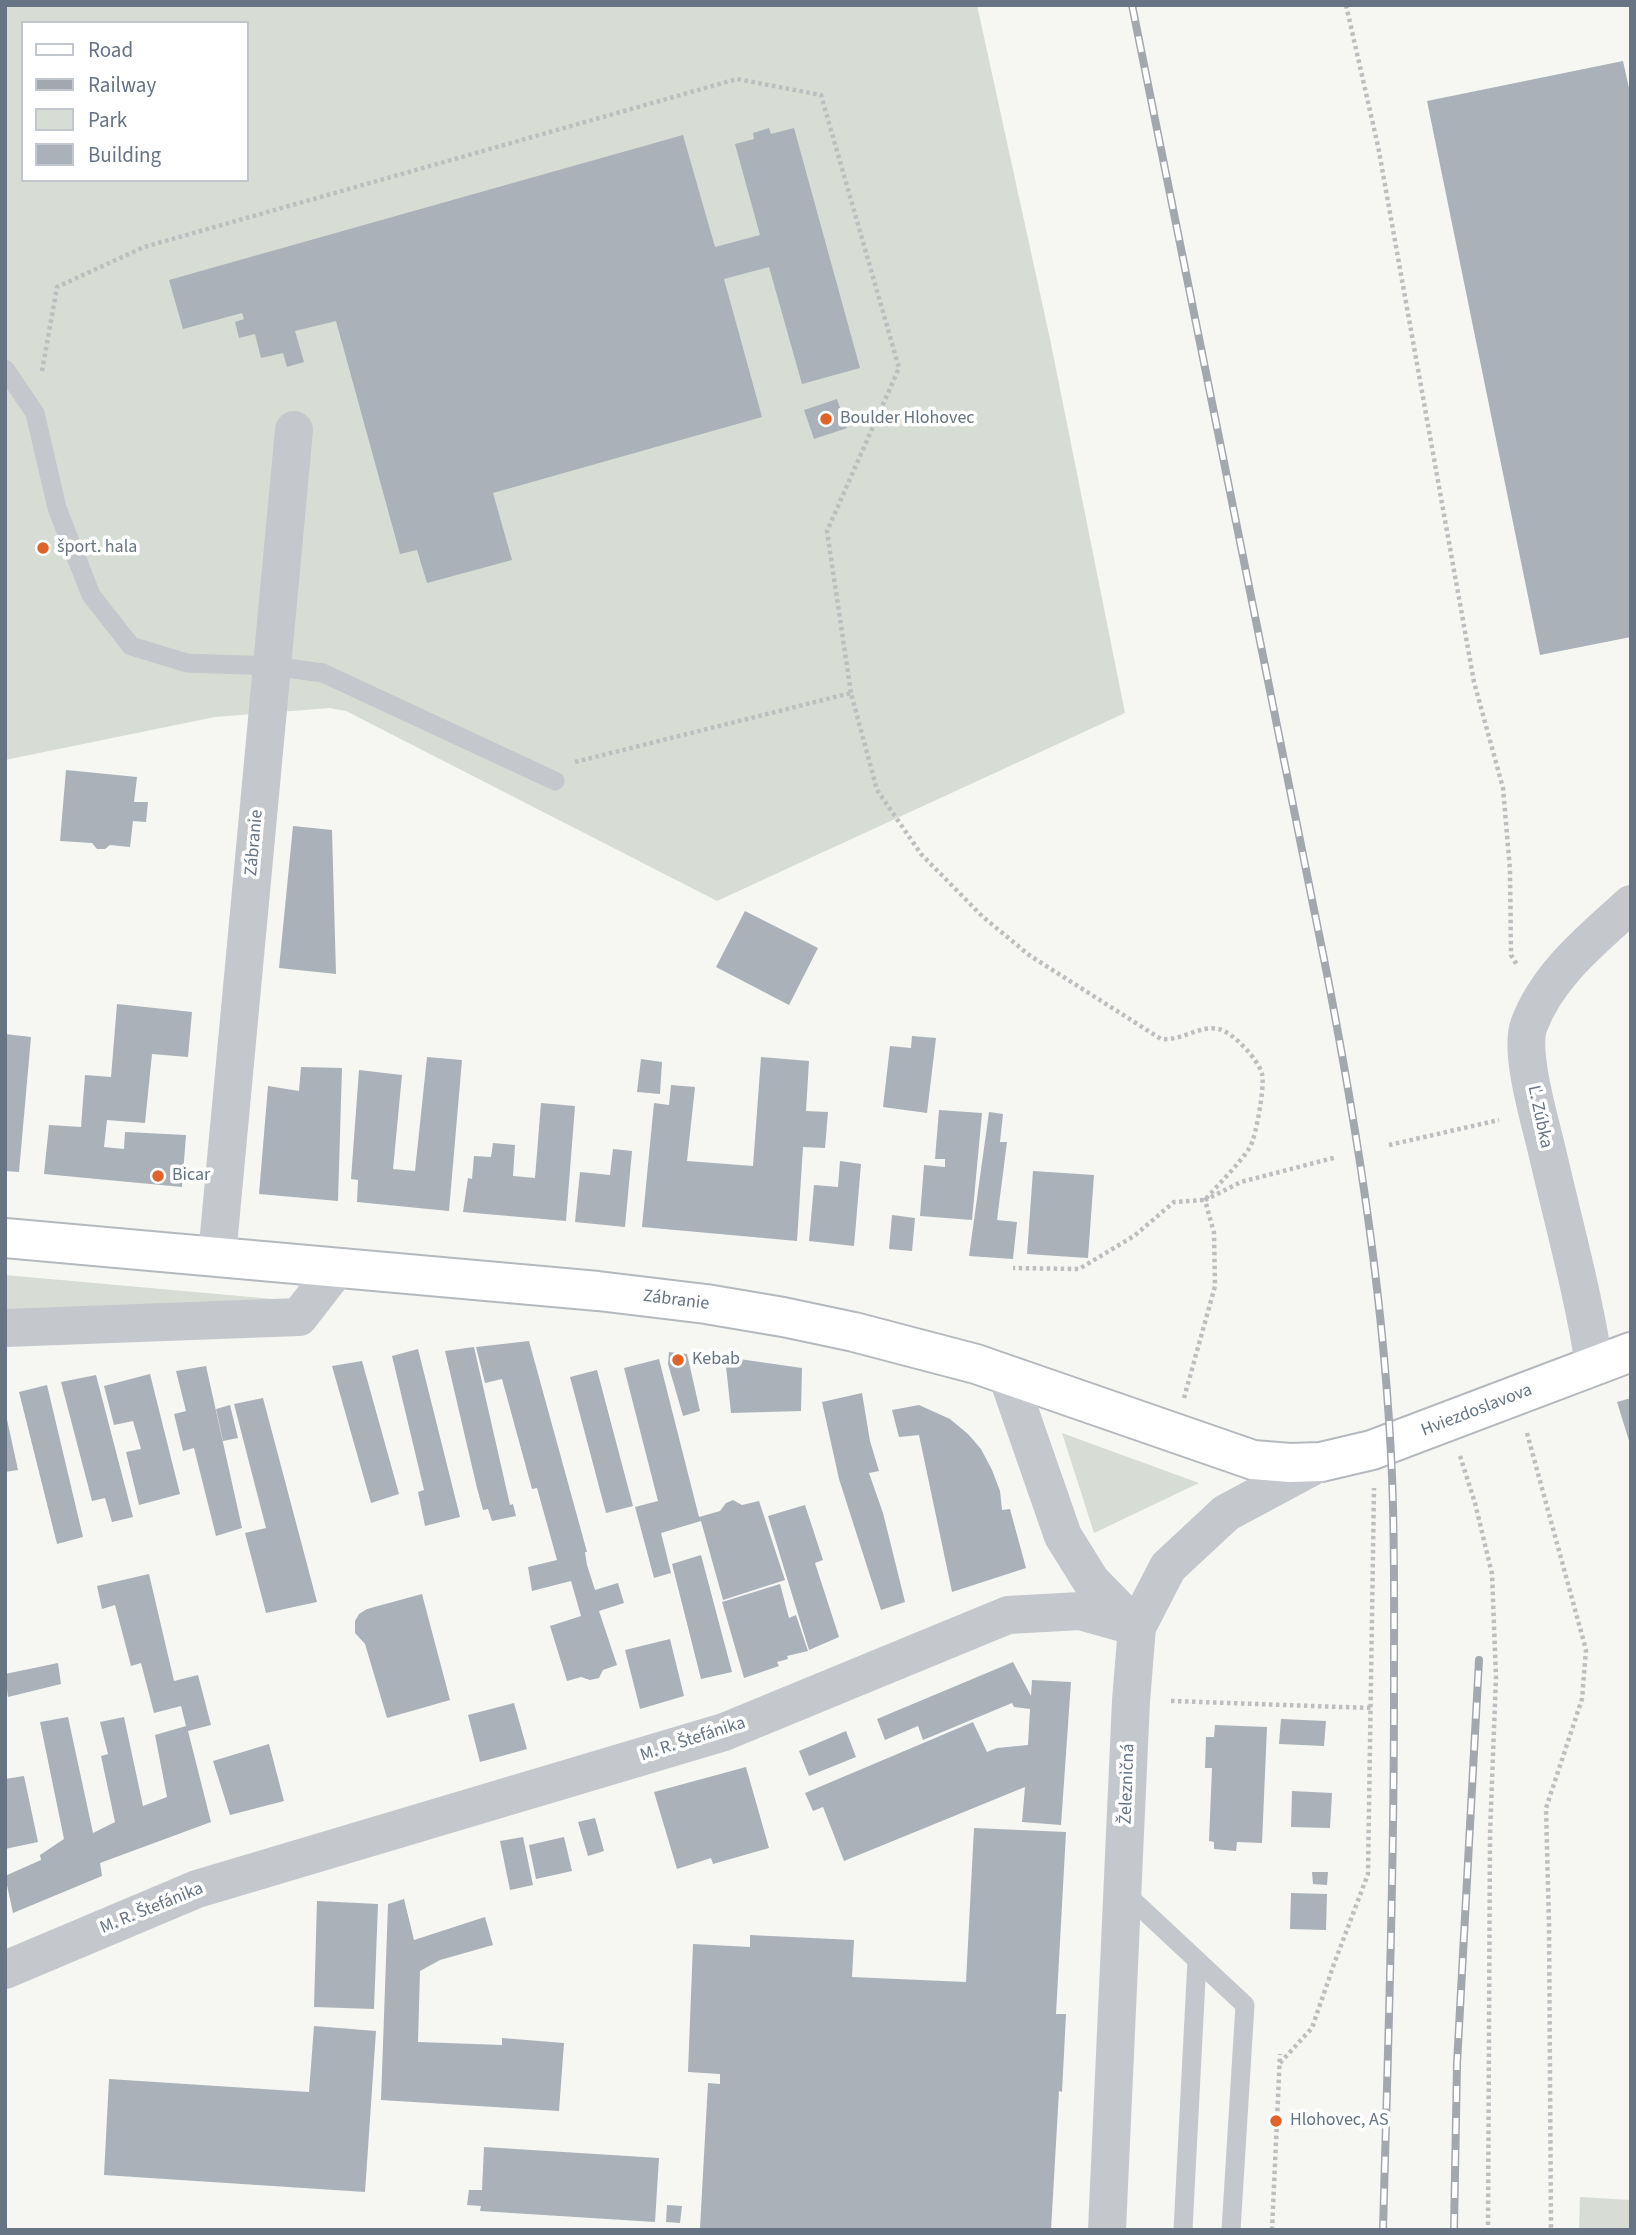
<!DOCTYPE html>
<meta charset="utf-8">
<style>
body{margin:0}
#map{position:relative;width:1636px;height:2235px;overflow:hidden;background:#f6f7f3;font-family:"Source Sans 3",sans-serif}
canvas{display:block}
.frame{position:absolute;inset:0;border:7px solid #667484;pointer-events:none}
.legend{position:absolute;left:21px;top:21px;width:228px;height:161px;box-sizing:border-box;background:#fff;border:2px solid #c2c7ce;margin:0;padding:9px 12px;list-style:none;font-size:21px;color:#667484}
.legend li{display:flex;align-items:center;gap:14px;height:35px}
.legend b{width:35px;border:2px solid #c2c7ce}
</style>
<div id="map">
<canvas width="1636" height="2235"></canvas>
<div class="frame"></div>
<ul class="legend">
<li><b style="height:9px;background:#fff"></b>Road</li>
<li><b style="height:9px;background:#a3a8ae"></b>Railway</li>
<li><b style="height:19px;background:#d7ddd4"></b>Park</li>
<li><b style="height:19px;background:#aab1b8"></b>Building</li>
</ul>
</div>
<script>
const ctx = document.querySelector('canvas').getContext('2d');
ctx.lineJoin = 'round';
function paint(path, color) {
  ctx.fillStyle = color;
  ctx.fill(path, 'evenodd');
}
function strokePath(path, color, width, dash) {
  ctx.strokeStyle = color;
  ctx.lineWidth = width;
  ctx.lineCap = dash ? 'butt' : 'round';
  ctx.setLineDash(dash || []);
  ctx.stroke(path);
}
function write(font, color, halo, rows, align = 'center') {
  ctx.font = font + ' "Source Sans 3",sans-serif';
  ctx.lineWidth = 7;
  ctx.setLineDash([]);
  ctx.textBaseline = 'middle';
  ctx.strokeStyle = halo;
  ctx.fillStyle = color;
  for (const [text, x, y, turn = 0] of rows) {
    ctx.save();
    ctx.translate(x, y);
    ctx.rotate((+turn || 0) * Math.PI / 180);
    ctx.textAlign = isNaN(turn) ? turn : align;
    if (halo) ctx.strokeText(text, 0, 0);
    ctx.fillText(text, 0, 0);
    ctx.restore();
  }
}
const green = new Path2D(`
 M5,5H977L1050,339L1125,713L717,901L346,711L330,708L215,717L5,760ZM23,23H247V180H23Z
 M5,1275L284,1300L5,1315Z
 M1062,1433L1199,1483L1094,1533Z
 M1580,2197L1631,2200V2230H1579Z`);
const building = new Path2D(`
 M1623,61L1631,97V637L1540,655L1427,101Z
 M769,128L771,134L794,128L860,368L802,384L769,267L724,279L762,417L493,493L512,560L427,583L417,550L400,554L336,321L295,331L304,362L287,367L283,353L261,358L255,334L239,338L235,322L244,319L242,313L183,329L169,280L683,135L715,247L760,235L735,144L754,139L753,133Z
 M837,399L847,428L814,439L804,410Z
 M66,770L137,777L134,802H148L146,822L133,821L130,847L110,845L105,849H97L92,843L60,841Z
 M293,826L332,830L336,974L279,968Z
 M745,911L818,948L789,1005L716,967Z
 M117,1004L192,1012L188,1057L152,1054L145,1123L107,1120L104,1147L124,1149L125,1132L186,1135L182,1187L44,1174L49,1125L81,1127L85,1075L111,1077Z
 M5,1034L31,1037L19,1172L5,1171Z
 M912,1036L936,1038L927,1113L883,1107L890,1046L911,1048Z
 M427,1057L462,1060L449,1211L357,1202L358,1180L351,1179L359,1070L402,1075L393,1169L415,1171Z
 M761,1057L809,1061L806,1111L828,1112L825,1148L803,1147L797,1241L642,1227L654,1103L669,1105L671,1085L695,1087L687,1161L753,1166Z
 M641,1059L662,1062L660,1094L637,1092Z
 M301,1067L342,1068L338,1201L259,1194L268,1086L299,1091Z
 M541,1103L575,1106L566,1221L463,1212L468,1178L472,1179L474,1156L491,1157L493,1143L515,1145L513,1176L535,1178Z
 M939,1110L982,1113L972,1220L920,1216L924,1165L945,1167V1159H935Z
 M989,1112L1003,1114L1000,1142H1007L997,1220L1017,1222L1013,1259L969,1256Z
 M613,1149L632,1151L625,1227L575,1222L580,1172L610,1175Z
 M840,1161L861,1164L854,1246L809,1241L814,1185L838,1187Z
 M1033,1171L1094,1175L1088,1258L1027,1254Z
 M892,1215L915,1218L912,1251L889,1249Z
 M529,1341L587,1552H585L587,1565L595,1590L618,1583L624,1603L599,1611L617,1665L603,1670L599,1678L590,1680L581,1677L567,1681L550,1626L581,1616L571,1581L532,1591L528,1567L557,1560L537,1488L532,1489L502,1379L485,1383L476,1347Z
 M474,1347L510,1505L513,1504L516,1516L492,1521L488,1509L483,1510L477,1488L445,1351Z
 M418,1349L460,1517L425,1526L418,1492L424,1490L392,1356Z
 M669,1352L687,1354L700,1411L683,1416L668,1364Z
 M725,1357L802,1368L801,1411L731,1413Z
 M659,1359L699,1517L720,1511L726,1503L733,1500L742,1505L759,1501L785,1580L723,1600L701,1521L661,1533L671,1573L654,1578L635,1507L658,1501L624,1368Z
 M362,1361L399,1494L371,1503L332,1366Z
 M206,1366L242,1528L216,1536L194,1448L183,1451L174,1414L186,1411L176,1371Z
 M597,1370L633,1506L606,1513L570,1377Z
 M150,1374L180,1494L139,1505L126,1452L141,1449L133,1421L114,1425L104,1386Z
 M96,1375L133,1517L112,1522L105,1498L92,1501L61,1382Z
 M47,1385L83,1537L57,1544L19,1392Z
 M862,1393L870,1441L879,1471L869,1473L883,1513L905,1602L881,1610L839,1479L822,1402Z
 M263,1398L317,1602L266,1613L245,1533L266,1528L234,1404Z
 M1631,1398V1443L1630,1444L1617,1402Z
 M230,1405L238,1438L223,1441L216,1409Z
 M919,1405L950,1419L968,1434L981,1449L992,1470L1000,1491L1002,1510L1010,1509L1026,1568L952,1592L919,1435L899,1437L892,1410Z
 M5,1410L18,1470L5,1472Z
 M805,1505L823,1560L815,1563L839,1637L809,1650L768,1516Z
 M701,1555L732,1672L701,1679L672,1564Z
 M149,1574L174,1681L198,1675L211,1725L188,1731L211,1822L100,1863L102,1876L13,1913L5,1876L41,1860L40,1855L64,1839L40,1722L68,1717L93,1833L115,1822L101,1756L108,1754L100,1722L124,1717L143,1806L167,1797L155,1735L186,1726L181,1706L154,1713L141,1663L131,1666L115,1605L102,1609L97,1586Z
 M780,1584L789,1618L796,1615L808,1651L787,1656L788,1659L777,1662L779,1666L744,1678L722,1602Z
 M422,1594L450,1700L387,1718L365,1644L355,1633V1621L359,1614L367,1609Z
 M670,1639L684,1696L640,1709L625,1650Z
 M1013,1662L1031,1696L1032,1680L1071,1682L1061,1825L1022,1822L1025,1787L844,1861L823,1807L813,1811L805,1793L973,1722L987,1752L997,1748L1028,1745L1030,1709L1014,1707L1012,1703L923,1740L918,1726L885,1740L877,1719Z
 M58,1663L61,1684L8,1697L5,1674Z
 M514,1703L527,1749L480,1762L468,1715Z
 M1281,1719L1326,1721L1324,1746L1279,1744Z
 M1215,1725L1267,1727L1262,1843L1237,1842L1236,1851L1214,1849V1842L1209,1841L1212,1768H1205L1206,1737H1214Z
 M846,1731L856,1757L809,1776L799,1751Z
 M269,1744L284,1801L230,1815L213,1761Z
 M746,1767L769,1848L713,1864L711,1858L677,1869L654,1792Z
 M24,1776L38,1842L5,1849V1779Z
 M1292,1791L1332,1793L1330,1828L1291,1827Z
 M595,1818L604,1851L588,1856L578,1822Z
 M974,1828L1066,1832L1056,2014H1066L1062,2092L1059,2091L1051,2230H742L700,2228L708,2083L720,2084V2074L688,2072L693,1944L750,1947V1935L854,1940L852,1977L966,1982Z
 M523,1837L533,1885L510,1890L500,1841Z
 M564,1837L572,1871L536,1879L529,1845Z
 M1312,1872H1328L1327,1885L1313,1884Z
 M1291,1893L1327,1894L1326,1930L1290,1929Z
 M404,1899L414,1940L485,1917L493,1945L440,1960L420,1971L418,2042L502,2045V2038L564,2043L559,2111L381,2100L388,1904Z
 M317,1901L378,1904L374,2009L314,2007Z
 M314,2026L376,2031L365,2192L104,2175L109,2079L309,2092Z
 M484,2147L659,2158L655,2222L480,2211L481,2206L467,2205L469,2190H482Z
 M667,2205L682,2206L680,2223L666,2222Z`);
const path = new Path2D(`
 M1346,5L1378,146L1474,682L1503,788L1510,870L1511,955L1517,965
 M42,371L57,287L144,247L737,79L821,95L899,368L827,531L851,693
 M575,762L851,693L877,790L921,854L982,916L1029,955L1161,1039C1182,1041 1199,1025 1218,1029C1232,1031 1259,1060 1262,1074C1265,1086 1256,1137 1250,1147C1238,1166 1219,1183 1205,1200L1174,1202L1134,1236L1079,1269L1013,1268
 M1389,1145L1499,1120
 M1184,1398L1215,1286L1214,1233L1205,1200L1241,1182L1337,1157
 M1527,1433L1586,1650L1582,1699L1546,1808L1549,1924L1551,2230
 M1460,1456L1475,1503L1492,1574L1496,1677L1490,1834L1488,2230
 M1171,1701L1371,1708
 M1280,2063L1312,2028L1334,1964L1368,1874L1374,1488
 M1272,2230L1280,2054`);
const service = new Path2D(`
 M5,369L35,413L57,508L91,595L131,646L187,663L272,666L323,673L555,781
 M1124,1892L1245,2005L1231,2230
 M1183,2230L1197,1960`);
const minor = new Path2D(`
 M217,1256L294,430
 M5,1328L299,1317L337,1268
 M1594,1364C1583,1292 1563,1221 1547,1151C1540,1121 1519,1052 1529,1025C1548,974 1592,940 1631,904
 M1007,1375L1063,1536L1091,1581L1135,1626
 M5,1970L197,1889L724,1732L1008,1615L1080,1611L1137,1627
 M1107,2230L1131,1701L1137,1627L1168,1567L1226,1513L1321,1462`);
const secondary = new Path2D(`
 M5,1238L598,1291L706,1304L783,1317L854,1332L976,1364L1253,1460L1290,1463L1321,1462L1372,1450L1631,1352`);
const rail = new Path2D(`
 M1132,5L1327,974C1359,1140 1385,1307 1392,1476C1395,1548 1394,1620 1394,1692C1394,1871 1388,2050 1383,2230
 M1454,2230L1457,2064L1479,1660`);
const markers = [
 [826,419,7,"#e16329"],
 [43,548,7,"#e16329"],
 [158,1176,7,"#e16329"],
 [678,1360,7,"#e16329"],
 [1276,2121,7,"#e16329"]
];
const poiNames = [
 ["Boulder Hlohovec",840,419],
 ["šport. hala",57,548],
 ["Bicar",172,1176],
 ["Kebab",692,1360],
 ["Hlohovec, AS",1290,2121]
];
const streetNames = [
 ["Zábranie",255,843,-85],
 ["Ľ. Zúbka",1539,1117,78],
 ["Zábranie",676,1301,7],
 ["Hviezdoslavova",1477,1411,-21],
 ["M. R. Štefánika",693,1740,-18],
 ["Železničná",1128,1784,-88],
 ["M. R. Štefánika",152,1909,-22]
];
paint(green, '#d7ddd4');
paint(building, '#aab1b8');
strokePath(secondary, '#b4b9be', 42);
strokePath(path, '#bcbec0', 4.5, [3.5, 3.5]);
strokePath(service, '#c4c7cb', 19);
strokePath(minor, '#c4c7cb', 38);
strokePath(secondary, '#fff', 38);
strokePath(rail, '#a3a8ae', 8);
strokePath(rail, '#fff', 5, [16]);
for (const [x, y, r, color] of markers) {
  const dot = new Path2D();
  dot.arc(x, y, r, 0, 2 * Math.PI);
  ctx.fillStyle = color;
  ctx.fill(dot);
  strokePath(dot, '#fff', 2.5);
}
write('18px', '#667484', '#fff', poiNames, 'left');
write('18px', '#667484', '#fff', streetNames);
</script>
